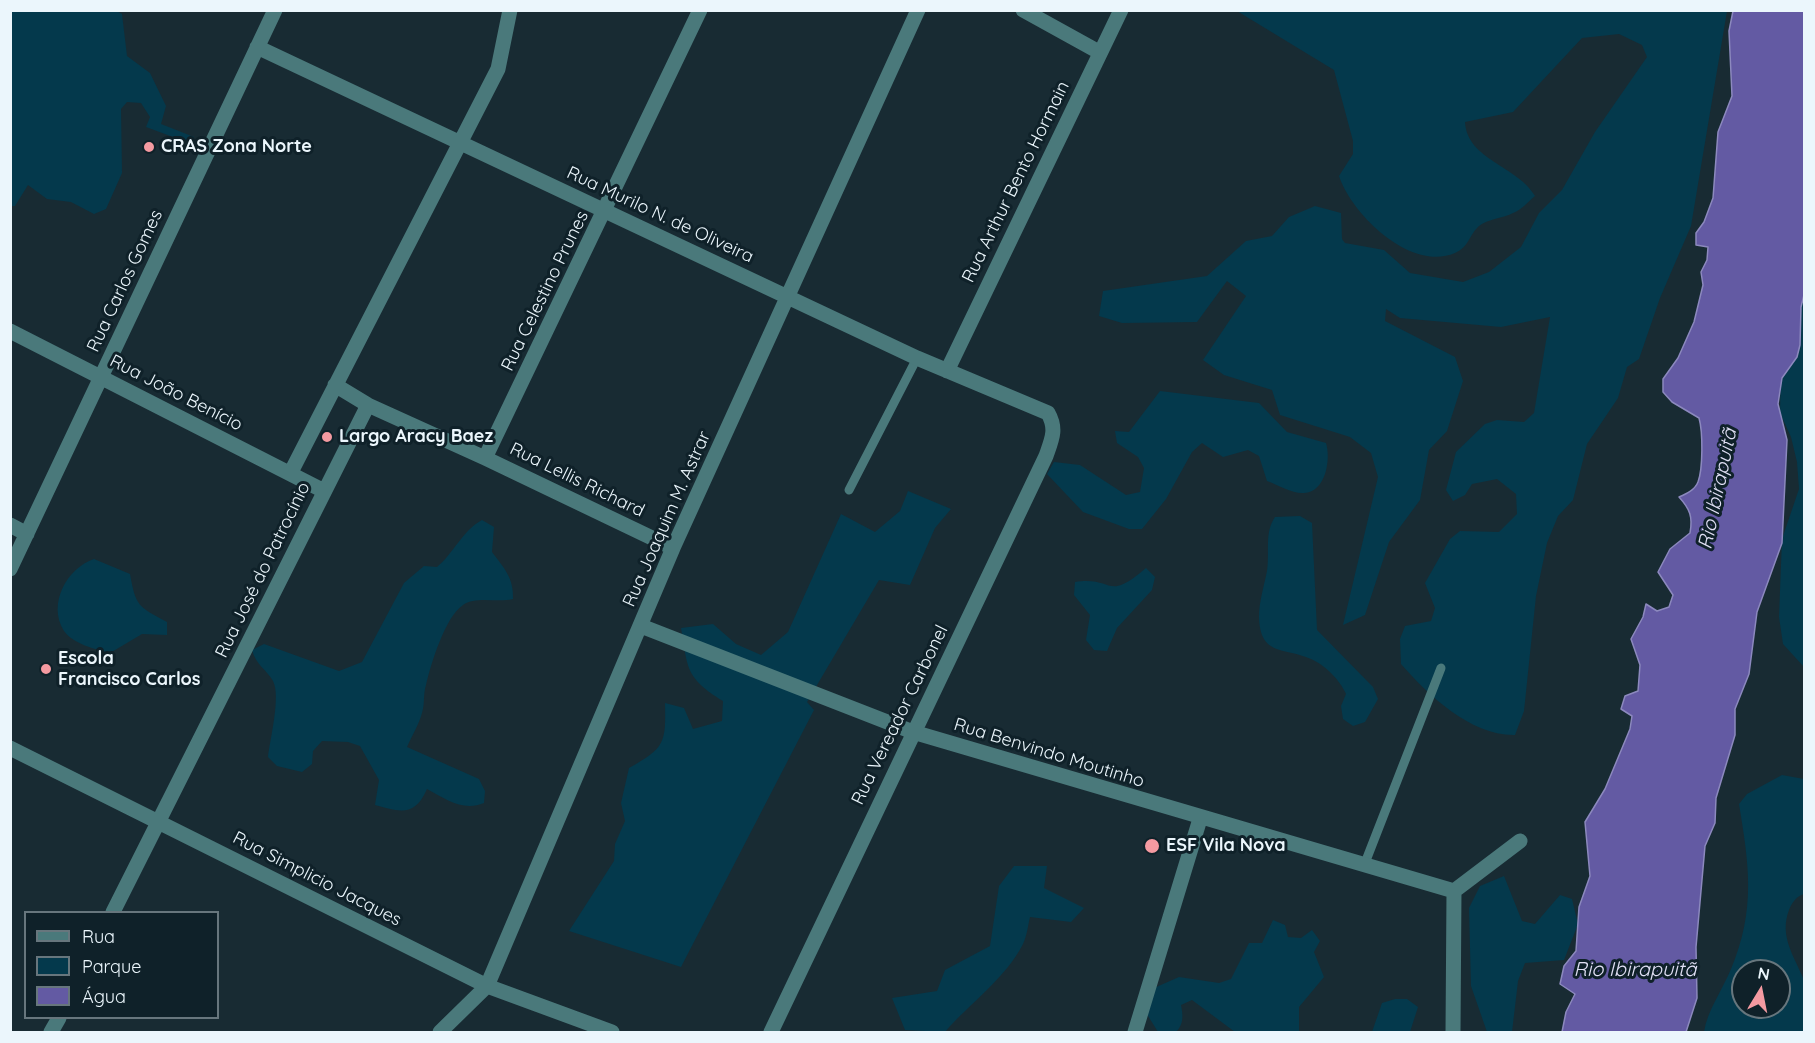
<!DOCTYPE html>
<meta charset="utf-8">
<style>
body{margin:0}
#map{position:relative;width:1815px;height:1043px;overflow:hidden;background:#182b33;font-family:Quicksand,sans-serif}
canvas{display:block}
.frame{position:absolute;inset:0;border:12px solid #ebf6fc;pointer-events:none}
.legend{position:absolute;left:24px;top:911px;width:195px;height:108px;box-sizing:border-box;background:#0f2129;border:2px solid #67767d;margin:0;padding:8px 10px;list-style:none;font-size:18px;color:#ebf6fc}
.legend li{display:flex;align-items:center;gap:12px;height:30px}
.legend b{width:30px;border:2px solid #67767d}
.north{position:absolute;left:1731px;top:959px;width:60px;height:60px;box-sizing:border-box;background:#0f2129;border:2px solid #67767d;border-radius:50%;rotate:10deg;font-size:16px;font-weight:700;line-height:24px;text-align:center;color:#ebf6fc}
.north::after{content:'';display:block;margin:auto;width:21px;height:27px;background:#f49aa1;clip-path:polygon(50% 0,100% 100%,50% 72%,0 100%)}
</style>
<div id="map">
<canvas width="1815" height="1043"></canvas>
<div class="frame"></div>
<ul class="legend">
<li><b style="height:8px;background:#4a797b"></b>Rua</li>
<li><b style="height:16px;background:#04394c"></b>Parque</li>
<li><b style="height:16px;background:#635aa3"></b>Água</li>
</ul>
<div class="north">N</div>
</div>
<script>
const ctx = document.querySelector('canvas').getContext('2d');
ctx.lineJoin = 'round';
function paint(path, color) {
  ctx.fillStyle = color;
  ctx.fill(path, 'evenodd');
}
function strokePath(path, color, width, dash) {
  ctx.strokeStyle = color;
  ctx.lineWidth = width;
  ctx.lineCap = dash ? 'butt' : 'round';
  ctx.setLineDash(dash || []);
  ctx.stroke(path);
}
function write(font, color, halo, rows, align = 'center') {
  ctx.font = font + ' Quicksand,sans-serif';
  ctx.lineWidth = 6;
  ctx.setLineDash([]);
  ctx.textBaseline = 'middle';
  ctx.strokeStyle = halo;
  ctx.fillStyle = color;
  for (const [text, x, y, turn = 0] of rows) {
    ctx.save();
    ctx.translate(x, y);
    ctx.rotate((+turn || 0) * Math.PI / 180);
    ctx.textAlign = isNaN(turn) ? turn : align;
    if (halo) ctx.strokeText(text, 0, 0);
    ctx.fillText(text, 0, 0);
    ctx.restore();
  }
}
const green = new Path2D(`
 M115,10L122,14L127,56L150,73L166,106L161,124L194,137L192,144L146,127L150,117L141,103L127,102L121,109L122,173L106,209L94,214L71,202L47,199L28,185L15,206H11V11Z
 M1237,11H1727L1691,226L1660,298L1639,359L1627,367L1618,398L1587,444L1573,500L1558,516L1547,543L1536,596L1524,711L1515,735C1471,736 1428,695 1401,664L1400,639L1405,626L1431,621L1435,608L1425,583L1450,539L1460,531L1499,532L1517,514L1516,494L1497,479L1472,484L1465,495L1453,501L1446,490L1456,452L1485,424L1497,420L1524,422L1534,413L1550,317L1501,327L1400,318L1386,309L1385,321L1455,357L1463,381L1447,431L1429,450L1420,500L1389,542L1365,615L1343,625L1378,477L1371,453L1350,437L1280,415L1272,390L1224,375L1203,360L1246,296L1227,281L1197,322L1122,323L1099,316L1103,291L1207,276L1246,241L1272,236L1289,217L1315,206L1341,213L1342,239L1345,243L1384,250L1410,273L1463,282L1489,272L1521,247L1539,213L1562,190L1595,132L1647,57L1642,45L1619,34L1582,38L1513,112L1465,122C1467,160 1518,166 1535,196C1528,202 1521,210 1513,213C1504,218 1487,219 1479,226C1469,235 1469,247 1455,253C1411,272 1352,215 1339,176L1353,154V141L1334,70Z
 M1804,278V667L1783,644L1779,617L1782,539L1799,489L1797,462L1791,437L1780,413L1781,361Z
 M1160,391L1259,403L1287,432L1326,443C1331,459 1326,492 1304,493C1293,494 1278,485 1267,481L1259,456L1248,450L1223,457L1202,443L1192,452L1166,499L1142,529H1129L1083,512L1047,474L1054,462L1080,465L1126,495L1140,492L1144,468L1138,457L1117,443L1115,431L1129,432Z
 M908,491L951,509L935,528L910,585L879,580L807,702L814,710L681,967L569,931L614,861L615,844L625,821L621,803L629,768C665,748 666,743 665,703L684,708L693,729L722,721L723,701C686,678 688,670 681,628L713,624L736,644L761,655L788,632L841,514L875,532L900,511Z
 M1300,516L1312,523L1317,630L1373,687L1378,699L1365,722L1353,726L1343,719L1341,706L1346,694C1340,680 1325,665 1311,659C1285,647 1260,657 1259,617C1259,602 1264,586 1267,571C1270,552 1264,533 1275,517Z
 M482,520L494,527L492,552C504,568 514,578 513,599C498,603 475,596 463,605C445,617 431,664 426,685C423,694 425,704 422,713C419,724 412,736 407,747L479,779L485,791L484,803C463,812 446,799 427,789C415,817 400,812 375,805L379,780L360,746L348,742L322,741L313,751L312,764L302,772L277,766L268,757C270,739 281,696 273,681C266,669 256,665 252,650L264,644L339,671L362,662L404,583L424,566L437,567C454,553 462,531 482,520Z
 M94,559L130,574C136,607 138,606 167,622V635L142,634L110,653C95,649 73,644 64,631C47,604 67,568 94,559Z
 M1146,568L1155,577L1152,590L1117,628L1107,651L1094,650L1086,640L1090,615L1074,595L1075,582C1115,576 1105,603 1146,568Z
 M1782,775L1804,779V894C1797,896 1792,902 1789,910C1779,936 1794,956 1804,980C1808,991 1805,1020 1804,1032H1704C1707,1011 1723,989 1731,969C1756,909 1749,865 1739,804L1747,794ZM1743,971H1779V1007H1743Z
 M1014,866H1047L1044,888L1084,908L1071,922L1030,917C1028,925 1027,936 1023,944C1005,979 970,1003 945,1032L905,1030L892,998L937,991L945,970L990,946L999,886Z
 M1504,876L1522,921L1535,924L1560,895L1572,899L1578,924L1564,960L1525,963L1518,981L1512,1032H1487L1471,986L1469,908L1480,886Z
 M1273,920L1285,925L1288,937L1301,938L1312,930L1320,941L1314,952L1324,977L1299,1007V1032H1235L1192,1000L1181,1005C1183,1015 1184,1024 1176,1032H1158L1145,1011L1154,988L1179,977L1219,983L1231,979L1249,943H1262Z
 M1395,999H1407L1418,1007L1410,1032H1372L1382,1003Z`);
const water = new Path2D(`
 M1733,11H1804V295L1801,307L1800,345L1797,357L1782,378L1778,404L1787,440L1782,543L1757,612L1749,674L1735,709V735L1716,798L1715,823L1705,846L1696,947L1697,998L1686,1032H1562L1566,1012L1575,994L1560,984L1564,966L1576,951L1579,907L1590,876L1585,822L1605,789L1630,729L1632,716L1621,709L1625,696L1638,691L1640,665L1631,639L1643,617L1646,604L1657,611L1669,607L1673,595L1658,572L1670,549L1690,533C1693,517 1690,509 1679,497C1686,494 1695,490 1698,482C1703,469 1703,432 1699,418L1672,402L1663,392V379L1678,358L1694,322L1703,285L1701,272L1707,260L1708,247L1696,245V233L1704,222L1713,198L1718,132L1732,96L1729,31Z`);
const service = new Path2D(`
 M849,490L917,358
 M1365,863L1441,668`);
const minor = new Path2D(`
 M1023,10L1099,52
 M257,47L917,358L1048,413C1057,429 1052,439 1046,456L771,1032
 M10,331L324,491
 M947,371L1121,10
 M335,385L368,405L485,458L673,548
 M485,458L700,10
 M291,472L498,69L510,10
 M10,525L27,534
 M10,569L275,10
 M641,626L913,732L1454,891
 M10,748L487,986L612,1032
 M113,912L368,405
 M51,1032L59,1018
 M440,1032L487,986L673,548L918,10
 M1135,1032L1200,819
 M1453,1032L1454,891L1520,841`);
const markers = [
 [149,147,6,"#f49aa1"],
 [327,437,6,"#f49aa1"],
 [46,669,6,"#f49aa1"],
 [1152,846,8,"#f49aa1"]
];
const poiNames = [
 ["CRAS Zona Norte",161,147],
 ["Largo Aracy Baez",339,437],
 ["Escola",58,659],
 ["Francisco Carlos",58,680],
 ["ESF Vila Nova",1166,846]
];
const streetNames = [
 ["Rua Arthur Bento Hormain",1016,182,-64],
 ["Rua Murilo N. de Oliveira",660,215,25],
 ["Rua Carlos Gomes",125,281,-65],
 ["Rua Celestino Prunes",545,291,-64],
 ["Rua João Benício",176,393,27],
 ["Rua Lellis Richard",577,480,26],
 ["Rua Joaquim M. Astrar",667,519,-66],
 ["Rua José do Patrocínio",263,570,-64],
 ["Rua Vereador Carbonel",900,715,-64],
 ["Rua Benvindo Moutinho",1049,753,17],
 ["Rua Simplicio Jacques",317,879,27]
];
const waterNames = [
 ["Rio Ibirapuitã",1718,489,-78],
 ["Rio Ibirapuitã",1635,970]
];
paint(green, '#04394c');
paint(water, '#635aa3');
strokePath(water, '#8c89be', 1.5);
strokePath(service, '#4a797b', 9);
strokePath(minor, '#4a797b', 15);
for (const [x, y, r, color] of markers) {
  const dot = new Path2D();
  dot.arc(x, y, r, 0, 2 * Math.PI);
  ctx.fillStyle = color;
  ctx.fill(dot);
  strokePath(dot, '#0f2129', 2);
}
write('bold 18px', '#ebf6fc', '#0f2129', poiNames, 'left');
write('18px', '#ebf6fc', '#0f2129', streetNames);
write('italic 20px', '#e1e0f5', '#0f2129', waterNames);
</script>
